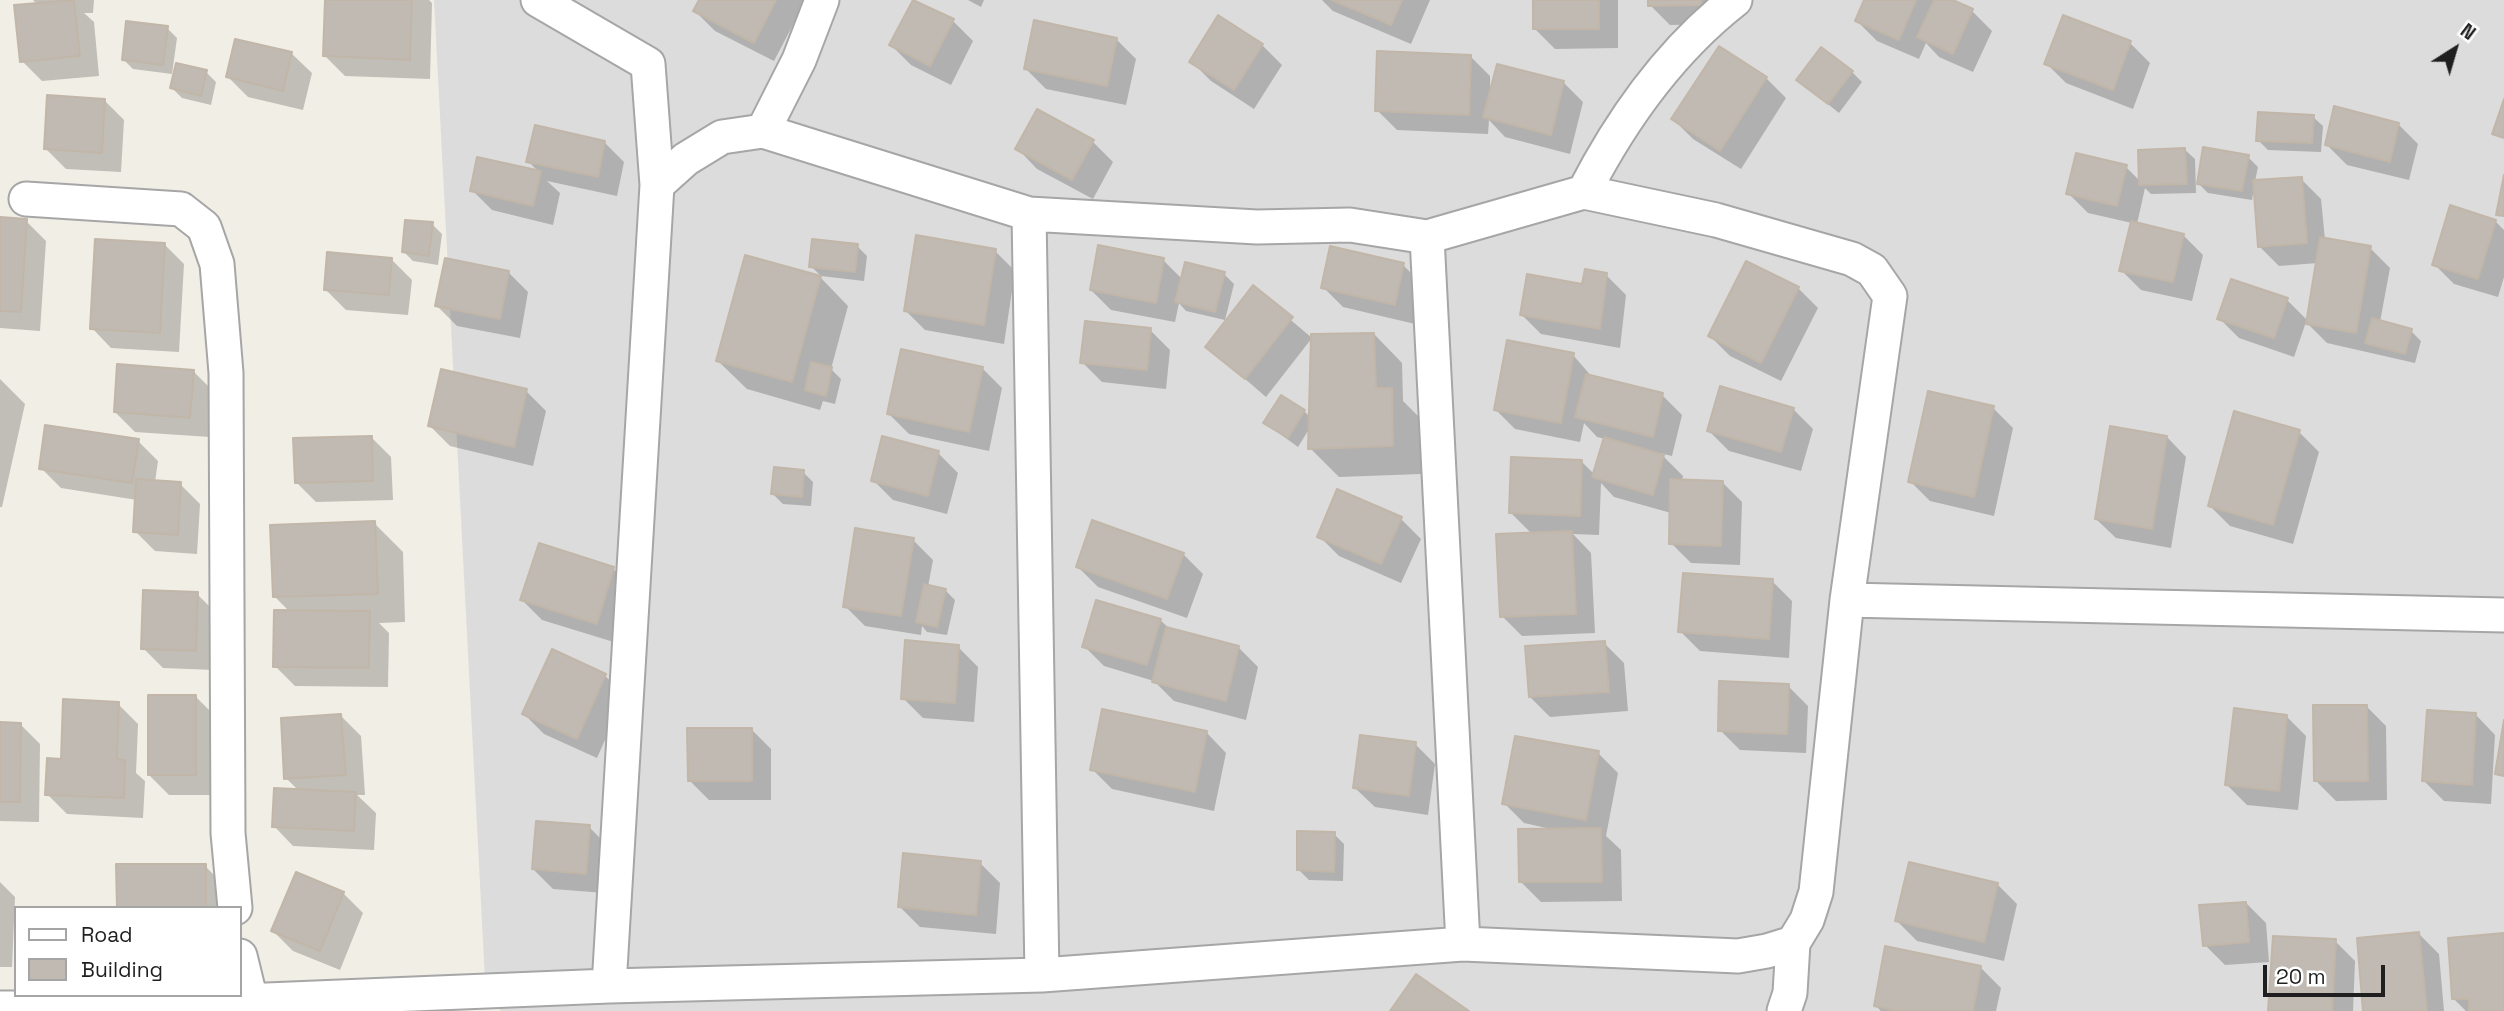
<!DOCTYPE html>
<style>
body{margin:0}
#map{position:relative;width:2504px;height:1011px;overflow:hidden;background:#f0eee5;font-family:"Space Grotesk",sans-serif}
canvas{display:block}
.legend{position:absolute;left:14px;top:906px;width:228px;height:91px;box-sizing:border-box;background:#fff;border:2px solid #a5a5a5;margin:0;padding:9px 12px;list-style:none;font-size:21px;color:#1f1f1f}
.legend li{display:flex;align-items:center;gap:14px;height:35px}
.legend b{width:35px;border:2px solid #a5a5a5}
.north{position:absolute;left:2420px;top:14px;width:70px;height:70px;-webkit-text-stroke:5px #fff;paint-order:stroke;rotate:37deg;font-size:19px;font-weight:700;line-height:28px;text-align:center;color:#1f1f1f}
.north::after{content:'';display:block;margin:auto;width:24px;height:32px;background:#1f1f1f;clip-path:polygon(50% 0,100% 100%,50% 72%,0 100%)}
.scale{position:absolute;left:2263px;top:965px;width:122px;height:32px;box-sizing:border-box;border:4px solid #1f1f1f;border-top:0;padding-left:9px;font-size:21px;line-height:24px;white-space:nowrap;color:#1f1f1f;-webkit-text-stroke:5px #fff;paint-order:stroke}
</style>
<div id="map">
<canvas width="2504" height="1011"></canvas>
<ul class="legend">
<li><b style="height:9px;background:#fff"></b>Road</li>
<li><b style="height:19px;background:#c0bab2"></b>Building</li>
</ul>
<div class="north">N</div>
<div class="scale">20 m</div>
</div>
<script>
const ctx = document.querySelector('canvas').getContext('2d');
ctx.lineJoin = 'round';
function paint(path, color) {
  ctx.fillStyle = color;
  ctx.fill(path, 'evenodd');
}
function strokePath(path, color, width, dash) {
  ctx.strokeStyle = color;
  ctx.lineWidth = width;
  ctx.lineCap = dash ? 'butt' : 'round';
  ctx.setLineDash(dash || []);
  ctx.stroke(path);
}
const residential = new Path2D(`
 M434,0H2504V1011H501L486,999Z`);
const shadow = new Path2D(`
 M33,0H94L93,13H84L94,22L99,76L42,81L22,61L38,5Z
 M326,0H429L432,3L430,79L345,76L325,56Z
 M701,0H806L774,61L715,31L695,11Z
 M968,0H984L981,7Z
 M1322,0H1430L1411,44L1333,11Z
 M1534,0H1618V48L1555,49L1535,29Z
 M1650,0H1720L1721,24L1670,25L1650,5Z
 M1866,0H1949L1972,11L1992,31L1973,72L1939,57L1926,43L1919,59L1877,41L1857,21Z
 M914,1L953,21L973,41L951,85L911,65L891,45Z
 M2064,17L2130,43L2150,63L2133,109L2066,83L2046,63Z
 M167,28L177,38L172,74L133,69L123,59Z
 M1116,39L1136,59L1126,105L1046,89L1026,69Z
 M1262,45L1282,65L1254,109L1211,81L1191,61Z
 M1719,48L1766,78L1786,98L1741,169L1693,139L1673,119Z
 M292,54L312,73L303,110L248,97L228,77Z
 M1470,56L1490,76V91L1563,82L1583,102L1570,154L1505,137L1489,120L1488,134L1397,130L1377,110Z
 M206,72L216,82L211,105L182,98L172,88Z
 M1852,72L1862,82L1839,113L1798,80Z
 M104,100L124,120L121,172L66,169L46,149Z
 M1038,112L1093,142L1113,162L1093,199L1037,169L1018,149Z
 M2313,117L2323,126L2321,152L2268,150L2258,140Z
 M2398,124L2418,144L2409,180L2347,165L2327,145Z
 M604,142L624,162L617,196L547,181L560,193L553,225L492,210L472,190L540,173L528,161Z
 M2185,150L2195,159L2196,193L2151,194L2145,188L2137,224L2183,235L2203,255L2192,301L2141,290L2121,270L2132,223L2088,213L2068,193L2126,167L2141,182Z
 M2248,157L2258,167L2255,181L2301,179L2321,199L2325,240L2370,248L2390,268L2380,322L2411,331L2421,341L2415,363L2327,343L2306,322L2294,357L2239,338L2219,318L2287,300L2308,321L2318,263L2279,266L2259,246L2254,188L2252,200L2208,193L2198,183Z
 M0,219L26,221L46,241L40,331L0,328Z
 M2495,221L2504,230V277L2498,297L2454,284L2434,264Z
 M432,224L442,234L438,265L413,261L404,252Z
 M164,244L184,264L179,352L111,348L92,328Z
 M857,246L867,256L864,281L821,276L811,266Z
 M995,251L1015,271L1004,344L925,330L905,310Z
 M392,260L412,280L408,315L346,310L326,290Z
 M1163,260L1182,279L1224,274L1234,284L1225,320L1186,311L1179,303L1175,322L1111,310L1091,290Z
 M1403,265L1423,285L1415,324L1343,307L1323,287Z
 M509,273L528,292L520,338L457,326L437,306Z
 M1606,275L1626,295L1620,348L1541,334L1521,314Z
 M820,277L848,306L831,369L841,379L835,404L823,401L820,410L747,389L718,361Z
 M1253,288L1312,338L1266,397L1207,346Z
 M1798,288L1818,308L1781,381L1730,356L1710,336Z
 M1150,330L1170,350L1166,389L1102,382L1082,362Z
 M1374,334L1402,363L1403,401L1420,418L1421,474L1339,477L1310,448L1311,426L1298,447L1265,423L1304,411L1311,418Z
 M1573,355L1593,378L1662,395L1682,415L1672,456L1660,453L1683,476L1682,481L1722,482L1742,502L1740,565L1691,563L1671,543V513L1614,497L1601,483L1599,535L1573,534L1591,553L1595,633L1522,636L1502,616L1532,534L1511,513L1581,461L1595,475L1605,439L1597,437L1584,423L1580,442L1515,429L1495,409Z
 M982,368L1002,388L989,451L909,434L889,414Z
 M193,371L213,391L210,437L135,432L115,412Z
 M0,379L25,404L2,507H0Z
 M526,391L546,411L533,466L450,446L430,426Z
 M1993,408L2013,428L1994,516L1930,501L1910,481Z
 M1793,409L1813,429L1801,471L1729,451L1709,431Z
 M2299,432L2319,452L2293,544L2230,526L2210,506Z
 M371,437L391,457L393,500L316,502L296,482Z
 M2167,437L2186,457L2171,548L2116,538L2096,519Z
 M138,441L158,461L155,482L180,484L200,504L197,554L155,551L135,531L137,500L61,488L41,468Z
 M938,453L958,473L947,514L893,500L873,480Z
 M803,472L813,482L811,506L783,504L773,494Z
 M1401,519L1421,539L1401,583L1339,556L1319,536Z
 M374,523L403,552L405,622L379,623L389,633L388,687L295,686L275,666L290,612L274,596Z
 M913,540L933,560L928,587L945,590L955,600L947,635L927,632L922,626L921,635L865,626L845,606Z
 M1183,554L1203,574L1187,618L1098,587L1078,567Z
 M613,569L633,588L617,643L542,620L522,600Z
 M1772,581L1792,601L1789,658L1700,651L1680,631Z
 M197,594L217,614L215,670L163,668L143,648Z
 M1160,620L1171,630L1238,647L1258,667L1246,720L1174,701L1154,681L1104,666L1084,646Z
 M1604,643L1624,663L1628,711L1550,717L1530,697Z
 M958,647L978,667L974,722L923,718L903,698Z
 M605,676L625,695L597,758L544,734L524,714Z
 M1788,686L1808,706L1806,753L1740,750L1720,730Z
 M196,697L216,717V795H169L149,775Z
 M118,704L138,724L136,773L145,781L143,818L67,814L47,794L62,760Z
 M2366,706L2386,726L2387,800L2336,801L2316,781Z
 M2476,715L2495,735L2491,804L2444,801L2424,781Z
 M341,716L361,736L365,795H357L376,813L374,850L293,846L274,826L299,791L286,778Z
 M2286,716L2306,736L2298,810L2247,805L2227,785Z
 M0,724H20L40,744L39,822L0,821Z
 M751,729L771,749V800H709L689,780Z
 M1207,733L1226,753L1214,811L1112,789L1092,769Z
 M1415,744L1435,764L1428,815L1375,807L1355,788Z
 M1598,753L1618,773L1606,836L1621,850L1622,901L1541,902L1521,882L1551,829L1524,823L1504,803Z
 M589,827L609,847L605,893L553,889L533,869Z
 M1334,834L1344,844L1343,881L1309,880L1299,870Z
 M980,863L1000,883L996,934L920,927L900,907Z
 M205,866L225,886V908H119Z
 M0,882L15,897L12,967H0Z
 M1997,884L2017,904L2004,961L1917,941L1897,921Z
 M343,893L363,913L340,970L293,951L273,931Z
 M2246,903L2266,923L2269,962L2225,965L2205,945Z
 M2419,934L2439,954L2444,1011H2365Z
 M2504,935V1011H2466L2454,999Z
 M2335,941L2355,961L2353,1011H2270Z
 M1981,968L2001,988L1996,1011H1881L1876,1006Z`);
const building = new Path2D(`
 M74,0L80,56L20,62L14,5Z
 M325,0H412L410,60L323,56Z
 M699,0H776L754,43L693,11Z
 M913,0L954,19L930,66L889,45Z
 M1332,0H1402L1391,25Z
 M1533,0H1599V29H1533Z
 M1648,0H1701V5L1648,6Z
 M1864,0H1916L1899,40L1855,21Z
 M1934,0H1953L1973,9L1953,54L1917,37Z
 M1218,15L1263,44L1234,90L1189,62Z
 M2063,15L2131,41L2113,90L2044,64Z
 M1034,20L1117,38L1107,86L1024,69Z
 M126,21L168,26L163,65L122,60Z
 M235,39L292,52L283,91L226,77Z
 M1719,46L1767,77L1720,151L1671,119Z
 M1821,47L1853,71L1828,104L1796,80Z
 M1377,51L1471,55L1469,115L1375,111Z
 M176,63L207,70L201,96L170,88Z
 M1497,64L1564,81L1551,135L1483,117Z
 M47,95L105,99L102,153L44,149Z
 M2504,99V138L2492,134Z
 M2334,106L2399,123L2390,162L2325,145Z
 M1037,109L1094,140L1072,180L1015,149Z
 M2258,112L2314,115L2312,143L2256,141Z
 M535,125L605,141L598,177L526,162Z
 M2203,147L2249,155L2242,191L2197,184Z
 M2185,148L2187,184L2139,185L2138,150Z
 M2076,153L2127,165L2117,206L2066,194Z
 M477,157L541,171L533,206L470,191Z
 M2504,175V216L2496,215Z
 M2302,177L2307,243L2258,247L2253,180Z
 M2450,205L2496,220L2478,279L2432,265Z
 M0,217L27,219L21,312L0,311Z
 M405,220L433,222L429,256L402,252Z
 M2131,221L2184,234L2173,282L2119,271Z
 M916,235L996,249L984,325L904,311Z
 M2320,237L2371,246L2356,333L2306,324Z
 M95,239L165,243L160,333L90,329Z
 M812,239L858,244L855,272L809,267Z
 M1098,245L1164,258L1156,303L1090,290Z
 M1330,246L1404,263L1395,305L1321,288Z
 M327,252L392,258L389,295L324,290Z
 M745,255L821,276L792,382L716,361Z
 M445,258L509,271L500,319L435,306Z
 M1746,261L1799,287L1761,363L1708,336Z
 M1185,262L1225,272L1215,312L1175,302Z
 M1585,269L1607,273L1600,329L1520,315L1527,274L1582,284Z
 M2231,279L2288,298L2274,338L2217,319Z
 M1253,285L1293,317L1245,379L1205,347Z
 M2372,318L2412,329L2405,354L2365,343Z
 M1085,321L1151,328L1147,370L1080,363Z
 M1374,333L1376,388H1392L1393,446L1308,449L1311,334Z
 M1507,340L1574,353L1561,423L1494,410Z
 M901,349L983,367L969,432L887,414Z
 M811,362L832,367L826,396L805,390Z
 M117,364L194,370L190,418L114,412Z
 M441,369L527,389L514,447L428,426Z
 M1586,374L1663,393L1653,437L1575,417Z
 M1720,386L1794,408L1781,452L1707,431Z
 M1928,391L1994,406L1974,497L1908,482Z
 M1281,395L1305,410L1288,438L1263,423Z
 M2234,411L2300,430L2273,525L2208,506Z
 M45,425L139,439L132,483L39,469Z
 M2110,426L2167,436L2152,529L2095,519Z
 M372,436L373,481L295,483L293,438Z
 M882,436L939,451L928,496L871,481Z
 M1604,437L1664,455L1653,495L1592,477Z
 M1511,457L1582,460L1580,516L1509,513Z
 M774,467L804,470L802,497L771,494Z
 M136,479L181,482L178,535L133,532Z
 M1670,479L1723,481L1721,546L1669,544Z
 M1337,489L1402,517L1381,564L1317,537Z
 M1092,520L1184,553L1167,599L1076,567Z
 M375,521L378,594L273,597L270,525Z
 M855,528L914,538L901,616L843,607Z
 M1572,531L1576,614L1500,617L1496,534Z
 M539,543L614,567L597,624L520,600Z
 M1683,573L1773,579L1769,639L1678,632Z
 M924,584L946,589L937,627L916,622Z
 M143,590L198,592L196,651L141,649Z
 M1096,600L1161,619L1147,665L1082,647Z
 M274,610L370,611L369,668L273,667Z
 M1166,627L1239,646L1226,701L1152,682Z
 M905,640L959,645L955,703L901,699Z
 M1605,641L1609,692L1529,697L1525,646Z
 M552,649L606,674L577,739L522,714Z
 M1719,681L1789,684L1787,734L1718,731Z
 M148,695H196V775H148Z
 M63,699L119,702L117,759L125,760L124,798L45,795L47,758L61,759Z
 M2313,705H2367L2368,781H2314Z
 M2234,708L2287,715L2279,791L2225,785Z
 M1102,709L1207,731L1195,792L1090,770Z
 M2427,710L2476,713L2472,785L2422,781Z
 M341,714L346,775L284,779L281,718Z
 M2504,720V776L2495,774Z
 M0,722L21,723L20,802H0Z
 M687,728H752V781H688Z
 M1360,735L1416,742L1409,796L1353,788Z
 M1515,736L1599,751L1586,820L1502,804Z
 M274,788L356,792L354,831L272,827Z
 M536,821L590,825L586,874L532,869Z
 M1601,828L1602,882H1519L1518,829Z
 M1297,831L1335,832L1334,872L1297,870Z
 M903,853L981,861L976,915L898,907Z
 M1909,862L1998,883L1984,942L1895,921Z
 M116,864H206V908H117Z
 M296,872L344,892L320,951L271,931Z
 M2246,902L2249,942L2203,946L2199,905Z
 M2419,932L2427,1011H2363L2357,938Z
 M2504,933V1011H2469V999H2452L2448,938Z
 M2273,936L2336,939L2332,1011H2268Z
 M1885,946L1981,966L1973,1011H1897L1874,1006Z
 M1416,974L1469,1011H1390Z`);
const street = new Path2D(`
 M538,0L648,64L657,185L686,159L722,137L763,131L1029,214L1257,227L1350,225L1427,237L1584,192L1716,220L1852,259L1872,270L1890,296L1847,600L1816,892L1807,920L1793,943L1790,993L1784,1011
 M763,131L799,60L822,0
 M1584,192C1621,120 1671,50 1735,0
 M26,199L181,209L204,227L217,264L226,373L228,833L235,908
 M1029,214L1042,975
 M1427,237L1463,944
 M1847,600L2504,615
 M240,956L251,1001
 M609,986L657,185
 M0,1008H71L609,986L1042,975L1463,944L1738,956L1767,951L1793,943`);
paint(residential, '#dddcdc');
paint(shadow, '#0003');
paint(building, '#c0bab2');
strokePath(building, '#c1b6a8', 2);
strokePath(street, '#a6a6a6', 37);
strokePath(street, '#fff', 33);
</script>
